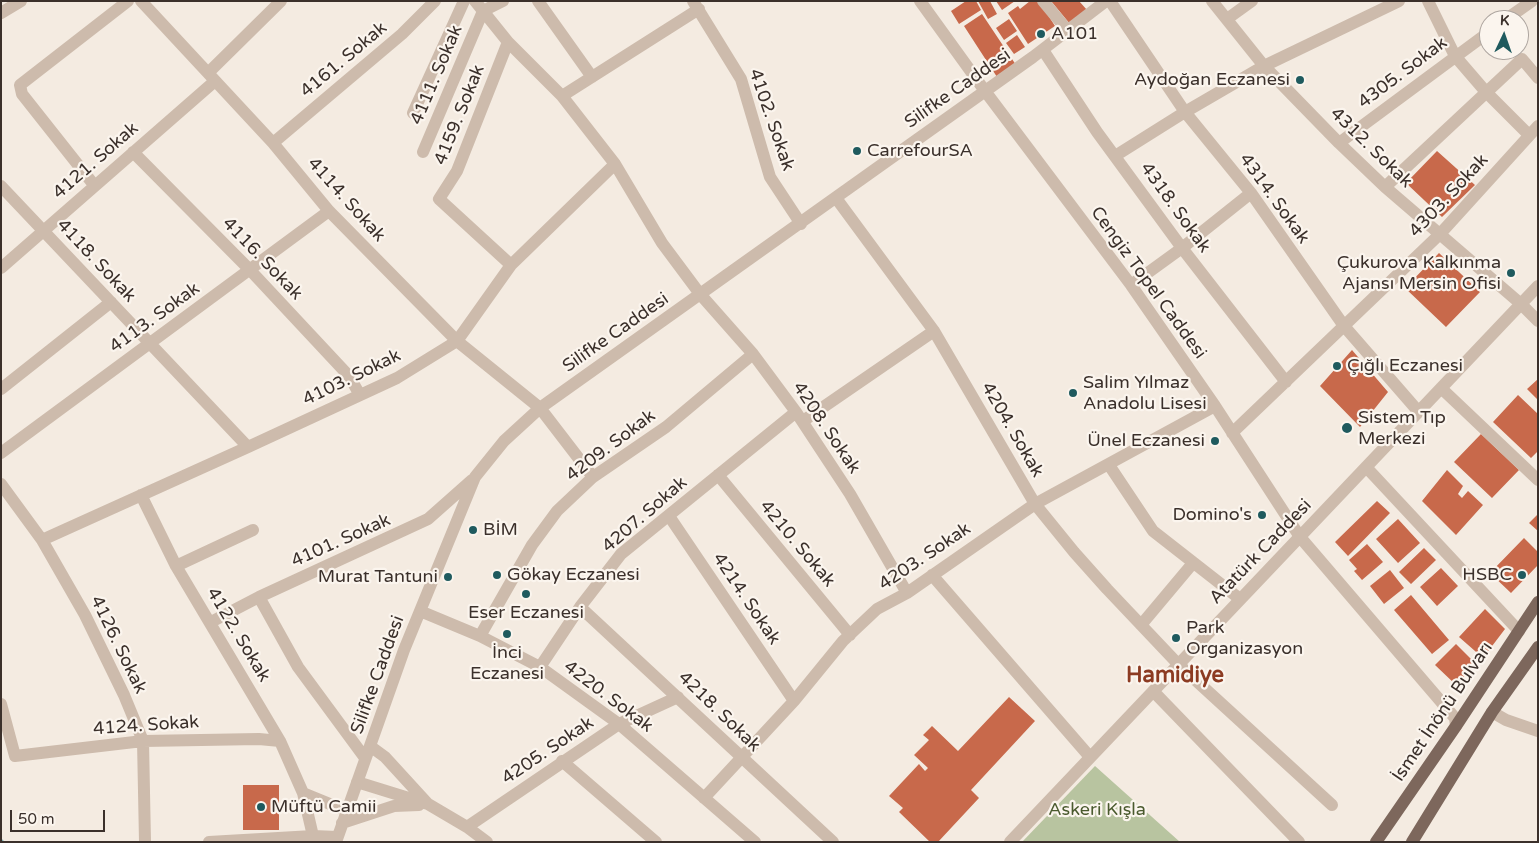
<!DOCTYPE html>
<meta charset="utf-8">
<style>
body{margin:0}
#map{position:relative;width:1539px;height:843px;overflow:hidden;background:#f4ebe1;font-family:"Varela Round",sans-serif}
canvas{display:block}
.frame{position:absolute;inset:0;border:2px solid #3b302b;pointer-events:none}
.north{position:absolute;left:1479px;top:10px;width:50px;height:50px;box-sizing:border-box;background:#fbf5ee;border:1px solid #aea6a0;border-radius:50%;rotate:3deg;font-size:14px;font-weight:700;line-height:20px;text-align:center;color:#3b302b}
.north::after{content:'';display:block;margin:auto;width:18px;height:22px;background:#1f5a5e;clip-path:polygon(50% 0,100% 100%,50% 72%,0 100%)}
.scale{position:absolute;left:10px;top:810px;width:95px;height:22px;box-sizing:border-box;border:2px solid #3b302b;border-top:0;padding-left:6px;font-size:15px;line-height:18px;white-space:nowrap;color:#3b302b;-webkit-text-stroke:4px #fbf5ee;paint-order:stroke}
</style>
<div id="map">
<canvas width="1539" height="843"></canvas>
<div class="frame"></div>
<div class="north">K</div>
<div class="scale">50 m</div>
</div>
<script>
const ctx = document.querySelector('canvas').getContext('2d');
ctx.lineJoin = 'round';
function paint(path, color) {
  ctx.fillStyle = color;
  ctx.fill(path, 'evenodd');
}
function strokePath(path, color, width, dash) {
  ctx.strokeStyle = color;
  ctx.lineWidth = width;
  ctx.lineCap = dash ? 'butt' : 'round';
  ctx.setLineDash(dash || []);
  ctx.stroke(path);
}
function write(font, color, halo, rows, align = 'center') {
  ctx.font = font + ' "Varela Round",sans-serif';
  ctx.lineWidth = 4.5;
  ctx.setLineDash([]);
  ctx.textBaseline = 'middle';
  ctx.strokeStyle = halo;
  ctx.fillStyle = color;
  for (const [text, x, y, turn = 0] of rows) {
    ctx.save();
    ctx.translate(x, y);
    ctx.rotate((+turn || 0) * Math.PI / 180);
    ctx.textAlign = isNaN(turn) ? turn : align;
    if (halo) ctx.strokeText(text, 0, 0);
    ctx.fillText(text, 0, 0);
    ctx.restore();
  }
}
const green = new Path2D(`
 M1095,766L1180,842H1022Z`);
const stream = new Path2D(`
 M1,841L2,842`);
const building = new Path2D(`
 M966,1H976L981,10L959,24L951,11Z
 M978,1H990L997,14L988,19Z
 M996,1H1015L1002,10Z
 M1030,1H1039L1055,26L1028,44L1008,13L1018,6L1020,9Z
 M1051,1H1079L1087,10L1070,24Z
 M982,14L1016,65L997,77L964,26Z
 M1009,19L1017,31L1004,40L996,28Z
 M1017,35L1025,47L1014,54L1006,43Z
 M1437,151L1475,185L1442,217L1406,183Z
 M1439,253L1480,292L1446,327L1405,288Z
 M1352,350L1388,392L1360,427L1320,386Z
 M1538,379V400L1527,389Z
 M1518,395L1538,414V451L1531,458L1493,422Z
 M1481,434L1519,470L1492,498L1454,462Z
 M1447,470L1463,486L1458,494L1462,498L1468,491L1483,505L1456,535L1422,501Z
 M1377,501L1390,513L1348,556L1335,542Z
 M1538,514V531L1529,523Z
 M1398,519L1420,543L1398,563L1376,539Z
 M1524,538L1538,552V565L1511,593L1490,573Z
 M1367,544L1383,562L1362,580L1354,571L1357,569L1349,560Z
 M1424,548L1436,560L1411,584L1399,572Z
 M1441,568L1458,586L1437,606L1420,587Z
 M1390,570L1404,588L1384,604L1370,586Z
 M1411,595L1449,640L1432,654L1394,610Z
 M1485,609L1505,629L1483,658L1459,637Z
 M1456,644L1476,664L1456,685L1435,665Z
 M1009,697L1035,721L971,790L979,798L938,842H930L899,812L903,808L889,796L919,764L925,771L928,768L914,755L929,740L923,735L932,726L958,751Z
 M243,785H279V830H243Z`);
const minor = new Path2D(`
 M141,1L273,143L329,211L457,341L540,408L593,477
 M475,1L508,42L562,96L615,164L662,243L700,294L753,354L796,412L850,494L907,593
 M538,1L592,77
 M693,1L741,79L770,177L801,224
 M920,1L985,91L1131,285L1215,406L1300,537L1455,718L1456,726
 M1043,1L1068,31
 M1110,1L1185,112L1251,193L1344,326L1418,411
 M1212,1L1264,66L1339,143L1385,187L1521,304L1538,321
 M1428,1L1455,56L1486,92L1529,135
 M1,13L21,1
 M1227,19L1252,1
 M1505,20L1532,1
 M508,42L457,171L439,199L511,265
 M1043,50L1097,132L1182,248L1286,382
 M208,73L281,1
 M562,96L699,9
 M413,113L464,1
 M273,143L402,34L435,1
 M1339,143L1489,32
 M133,152L250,270L349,376L360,395
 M423,152L483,11L503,1
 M1115,156L1185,112L1264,66L1399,1
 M94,185L22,94L20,85L128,1
 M1,186L248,447
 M1385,187L1522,59L1538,78
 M836,198L934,331L1035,504L1074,552L1107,589L1178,664L1332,805
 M1,268L215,81
 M1131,285L1182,248L1251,193
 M1441,388L1538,480
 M1,389L111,302
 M803,421L934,331
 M1232,433L1440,234L1538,126
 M1,453L329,211
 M1109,465L1153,531L1240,599
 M1366,467L1519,631
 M718,475L850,635
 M1,484L42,540L85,615L124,695L143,741L145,842
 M141,495L176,566L280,741L303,793
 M669,516L794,701
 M42,540L248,447L397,378L457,341L511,265L615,164
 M176,566L253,530
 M932,575L1090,757
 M259,597L298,667L365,758
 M580,607L833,842
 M420,611L480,636L540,667L619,724L755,842
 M211,622L259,597L428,519L472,480
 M1141,625L1193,563
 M480,636L532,545L557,511L593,477L666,427L753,354
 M540,667L580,607L621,554L796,412
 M1153,691L1299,842
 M1,704L15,756L143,741L259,739L280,741
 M1492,712L1506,720L1538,731
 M370,746L385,757L428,804
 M562,761L656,842
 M357,782L428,804L467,827L487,842
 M704,798L794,701L843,641L877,609L907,593L1035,504L1215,406
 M342,823L394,806L419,805
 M467,827L619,724L678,697
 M313,836L303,793L347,811
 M209,842L313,836L337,837
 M336,842L404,650L475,477L504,441L540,408L1033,57L1106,1
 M1010,842L1538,286`);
const major = new Path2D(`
 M1376,842L1456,726L1538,602
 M1412,842L1492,712L1538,647`);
const markers = [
 [1041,34,5,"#1f5a5e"],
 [1300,80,5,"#1f5a5e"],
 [857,151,5,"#1f5a5e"],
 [1511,273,5,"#1f5a5e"],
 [1337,366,5,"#1f5a5e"],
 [1073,393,5,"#1f5a5e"],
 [1347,428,6,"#1f5a5e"],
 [1215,441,5,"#1f5a5e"],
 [1262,515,5,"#1f5a5e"],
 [473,530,5,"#1f5a5e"],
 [497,575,5,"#1f5a5e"],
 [1522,575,5,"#1f5a5e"],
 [448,577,5,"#1f5a5e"],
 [526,594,5,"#1f5a5e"],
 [507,634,5,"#1f5a5e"],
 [1176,638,5,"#1f5a5e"],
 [261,807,5,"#1f5a5e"]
];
const poiNames = [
 ["A101",1051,34],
 ["Aydoğan Eczanesi",1290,80,"right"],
 ["CarrefourSA",867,151],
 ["Çukurova Kalkınma",1501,263,"right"],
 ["Ajansı Mersin Ofisi",1501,284,"right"],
 ["Çığlı Eczanesi",1347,366],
 ["Salim Yılmaz",1083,383],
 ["Anadolu Lisesi",1083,404],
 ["Sistem Tıp",1358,418],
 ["Merkezi",1358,439],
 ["Ünel Eczanesi",1205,441,"right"],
 ["Domino's",1252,515,"right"],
 ["BİM",483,530],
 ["Gökay Eczanesi",507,575],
 ["HSBC",1512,575,"right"],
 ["Murat Tantuni",438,577,"right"],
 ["Eser Eczanesi",526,613,"center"],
 ["Park",1186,628],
 ["Organizasyon",1186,649],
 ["İnci",507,653,"center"],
 ["Eczanesi",507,674,"center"],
 ["Müftü Camii",271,807]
];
const streetNames = [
 ["4161. Sokak",344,60,-40],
 ["4305. Sokak",1403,73,-37],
 ["4111. Sokak",437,75,-67],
 ["Silifke Caddesi",958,89,-35],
 ["4159. Sokak",460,115,-68],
 ["4102. Sokak",771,120,71],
 ["4312. Sokak",1371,148,44],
 ["4121. Sokak",96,161,-41],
 ["4303. Sokak",1449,196,-47],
 ["4314. Sokak",1274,199,54],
 ["4114. Sokak",346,200,48],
 ["4318. Sokak",1175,208,54],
 ["4116. Sokak",262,259,46],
 ["4118. Sokak",96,261,47],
 ["Cengiz Topel Caddesi",1148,283,54],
 ["4113. Sokak",155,318,-36],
 ["Silifke Caddesi",616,333,-35],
 ["4103. Sokak",352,378,-26],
 ["4208. Sokak",826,428,56],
 ["4204. Sokak",1012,430,60],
 ["4209. Sokak",611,446,-37],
 ["4207. Sokak",645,515,-41],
 ["4101. Sokak",341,541,-24],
 ["4210. Sokak",797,544,50],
 ["Atatürk Caddesi",1261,552,-46],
 ["4203. Sokak",925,557,-34],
 ["4214. Sokak",746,599,56],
 ["4122. Sokak",238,635,59],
 ["4126. Sokak",118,645,64],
 ["Silifke Caddesi",378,675,-70],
 ["4220. Sokak",608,697,37],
 ["4218. Sokak",719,712,44],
 ["İsmet İnönü Bulvarı",1443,712,-56],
 ["4124. Sokak",146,726,-4],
 ["4205. Sokak",548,751,-34]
];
const parkNames = [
 ["Askeri Kışla",1097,810]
];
const districtNames = [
 ["Hamidiye",1175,676]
];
paint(green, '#b8c4a0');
strokePath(stream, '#7fb0b2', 4);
paint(building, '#c8694b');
strokePath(minor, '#cdbbac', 12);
strokePath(major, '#7d675c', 12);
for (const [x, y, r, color] of markers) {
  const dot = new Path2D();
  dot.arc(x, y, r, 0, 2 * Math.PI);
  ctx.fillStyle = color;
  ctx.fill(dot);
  strokePath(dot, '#fbf5ee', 2);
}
write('18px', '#3b302b', '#fbf5ee', poiNames, 'left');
write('18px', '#3b302b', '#fbf5ee', streetNames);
write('18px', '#4a5a2e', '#fbf5ee', parkNames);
write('bold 22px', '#8c3b22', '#fbf5ee', districtNames);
</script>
